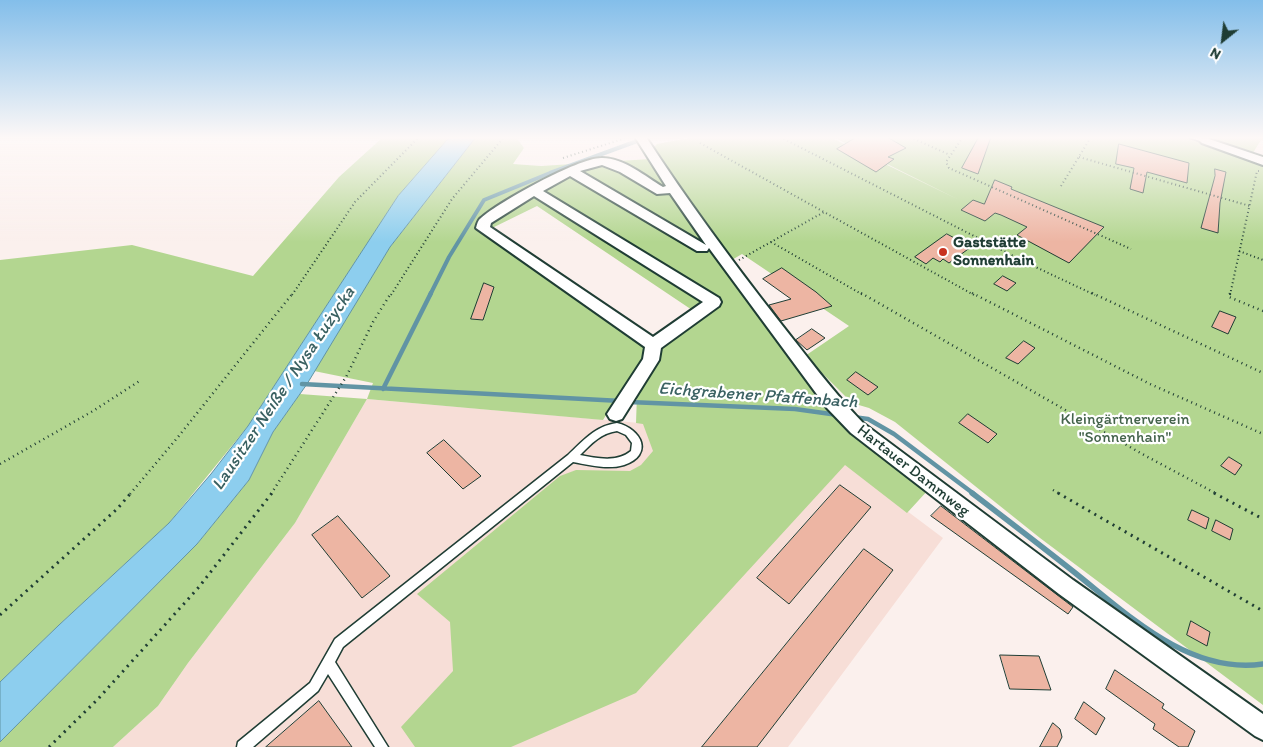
<!DOCTYPE html>
<meta charset="utf-8">
<style>
body{margin:0}
#map{position:relative;width:1263px;height:747px;overflow:hidden;background:#fbf0ed;font-family:Itim,sans-serif}
canvas{display:block}
.north{position:absolute;left:1198px;top:15px;width:50px;height:50px;-webkit-text-stroke:4px #fff;paint-order:stroke;rotate:209deg;font-size:14px;font-weight:700;line-height:20px;text-align:center;color:#1f3d34}
.north::after{content:'';display:block;margin:auto;width:18px;height:22px;background:#1f3d34;clip-path:polygon(50% 0,100% 100%,50% 72%,0 100%)}
</style>
<div id="map">
<canvas width="1263" height="747"></canvas>
<div class="north">N</div>
</div>
<script>
const ctx = document.querySelector('canvas').getContext('2d');
ctx.lineJoin = 'round';
function paint(path, color) {
  ctx.fillStyle = color;
  ctx.fill(path, 'evenodd');
}
function strokePath(path, color, width, dash) {
  ctx.strokeStyle = color;
  ctx.lineWidth = width;
  ctx.lineCap = dash ? 'butt' : 'round';
  ctx.setLineDash(dash || []);
  ctx.stroke(path);
}
function write(font, color, halo, rows, align = 'center') {
  ctx.font = font + ' Itim,sans-serif';
  ctx.lineWidth = 4.5;
  ctx.setLineDash([]);
  ctx.textBaseline = 'middle';
  ctx.strokeStyle = halo;
  ctx.fillStyle = color;
  for (const [text, x, y, turn = 0] of rows) {
    ctx.save();
    ctx.translate(x, y);
    ctx.rotate((+turn || 0) * Math.PI / 180);
    ctx.textAlign = isNaN(turn) ? turn : align;
    if (halo) ctx.strokeText(text, 0, 0);
    ctx.fillText(text, 0, 0);
    ctx.restore();
  }
}
const built = new Path2D(`
 M367,399L810,438L943,538L788,747H113L158,706L188,663L295,523Z`);
const green = new Path2D(`
 M383,137H450L398,196L248,426L169,523L59,625L0,682V260L132,245L253,276L339,177Z
 M476,137H516L524,148L513,164L541,166L650,159L739,289L847,430L929,489L907,513L845,465L636,693L511,747H415L401,727L453,671L450,622L417,594L560,476L576,470L630,471L641,465L653,451L643,424L636,423L637,394L660,345L701,316L537,206L484,232L646,346L645,354L603,420L367,399L295,523L188,663L158,706L113,747H0V742L197,544L249,480L273,432L300,394L367,399L373,383L314,371L390,247Z
 M694,137H830L957,199L833,137H1185L1205,142L1263,163V705L1040,538L895,422L869,408L852,403L805,356L849,326L742,254L730,261L652,149L657,144Z
 M1200,137H1263V141L1261,140L1251,156Z`);
const water = new Path2D(`
 M450,137H476L390,247L307,384L273,432L249,480L197,544L0,742V682L59,625L169,523L211,474L248,426L398,196Z`);
const streamFar2 = new Path2D(`
 M430,295L449,257L484,200L550,173L648,137`);
const streamFar1 = new Path2D(`
 M302,384L621,401
 M383,389L431,293
 M629,402L795,409L838,415
 M853,417L868,419L894,434L974,494`);
const stream = new Path2D(`
 M972,493C1006,519 1040,545 1074,572C1127,614 1189,675 1263,664`);
const building = new Path2D(`
 M857,137H887L906,148L888,157L894,159L876,172L837,149Z
 M979,137H991L978,174L962,168Z
 M1119,144L1189,163L1187,183L1147,172L1143,193L1130,189L1134,168L1116,164Z
 M1215,169L1226,172L1220,203L1218,233L1201,228L1215,176Z
 M995,180L1012,187L1011,189L1104,227L1069,263L1017,235L1027,227L1001,215L995,213L985,221L961,210L973,200L984,204Z
 M947,234L971,247L949,263L943,259L940,262L933,258L926,264L915,257Z
 M782,268L816,292L832,306L781,321L769,305L791,299L763,279Z
 M1003,276L1016,283L1007,291L994,284Z
 M484,283L494,287L483,320L471,319Z
 M1220,311L1236,317L1228,334L1212,327Z
 M812,329L825,338L807,350L796,340Z
 M1024,341L1035,348L1018,364L1006,358Z
 M856,372L878,387L868,395L847,380Z
 M968,414L997,434L988,443L959,423Z
 M444,440L481,476L463,489L427,453Z
 M1229,457L1242,465L1235,475L1221,466Z
 M840,485L871,507L789,604L757,578Z
 M941,506L1073,607L1068,614L931,516Z
 M1192,510L1209,518L1206,529L1188,520Z
 M338,516L390,576L362,598L312,535Z
 M1216,520L1233,529L1230,540L1212,531Z
 M864,549L893,570L757,747H702Z
 M1191,621L1210,632L1207,646L1187,635Z
 M1000,655L1039,656L1051,690L1010,689Z
 M1115,670L1164,704L1162,708L1195,731L1188,747H1179L1153,729L1155,724L1106,689Z
 M319,701L352,747H266Z
 M1084,702L1105,718L1096,735L1075,719Z
 M1053,723L1060,729L1062,737L1057,747H1040Z`);
const pathFar2 = new Path2D(`
 M780,137L1027,263L1095,295
 M910,137L950,155
 M963,137L946,162L949,168L1131,249
 M700,143L824,212
 M1079,157L1250,206
 M563,158L629,137
 M1061,186L1091,137
 M771,242L863,295
 M1239,251L1263,260
 M739,260L824,212L974,295
 M292,295L355,202L419,137
 M391,295L452,199L504,137
 M1230,295L1257,171H1259`);
const pathFar1 = new Path2D(`
 M861,293L1144,455L1217,494
 M972,293L1150,384L1263,434
 M1092,293L1263,373
 M1230,293L1229,297L1263,311
 M0,464L93,411L141,380
 M1053,490L1060,494
 M130,494L178,437L293,293
 M271,494L346,377L373,322L391,293`);
const path = new Path2D(`
 M1058,493L1263,611
 M1214,493L1263,519
 M0,615L117,509L131,493
 M49,747L98,699L199,587L272,493`);
const lane = new Path2D(`
 M1188,137H1200L1209,141L1206,143Z
 M617,423C642,429 654,455 624,465C607,470 589,465 573,462L343,647L335,662L388,747H375L328,674L318,691L253,747H237L238,742L310,683L335,639L568,455C583,441 595,426 617,423ZM617,431L626,435L632,443L631,451C616,463 597,458 580,455C591,444 601,433 617,431Z`);
const street = new Path2D(`
 M635,137H646C687,200 732,261 778,320C806,355 832,391 863,423L1073,580L1263,714V740L1255,736L1059,594L851,433L827,408L709,248L707,251H697L570,176L543,191L719,298L721,302L719,306L661,348L659,360L622,419L616,421L610,419L607,414L643,359L645,347L476,228C477,224 478,220 481,218C499,202 578,158 601,158C622,157 645,176 663,187L666,186ZM602,165L620,172L657,194L670,193L706,245L580,171ZM534,196L703,302L653,337L490,227L491,223Z
 M1206,138L1263,157V165L1202,143L1200,141L1202,139Z`);
const markers = [
 [943,252,5,"#c8321e"]
];
const poiNames = [
 ["Gaststätte",953,243],
 ["Sonnenhain",953,261]
];
const parkNames = [
 ["Kleingärtnerverein",1125,420],
 ["\"Sonnenhain\"",1125,438]
];
const streetNames = [
 ["Hartauer Dammweg",913,471,38]
];
const waterNames = [
 ["Lausitzer Neiße / Nysa Łużycka",284,389,-56],
 ["Eichgrabener Pfaffenbach",758,396,4]
];
paint(built, '#f7ded7');
paint(green, '#b3d690');
paint(water, '#8dceee');
strokePath(water, '#6194a4', 1);
strokePath(streamFar2, '#6194a4', 4);
strokePath(streamFar1, '#6194a4', 4.5);
strokePath(stream, '#6194a4', 5.5);
paint(building, '#edb5a3');
strokePath(building, '#1f3d34', 1);
strokePath(lane, '#1f3d34', 3);
strokePath(street, '#1f3d34', 4);
strokePath(pathFar2, '#1f3d34', 2, [1, 3]);
strokePath(pathFar1, '#1f3d34', 2.5, [1, 4]);
strokePath(path, '#1f3d34', 3, [2, 5]);
paint(lane, '#fff');
paint(street, '#fff');
const sky = ctx.createLinearGradient(0, 0, 0, 242);
sky.addColorStop(0, '#83beea');
sky.addColorStop(0.57, '#fdf8f7');
sky.addColorStop(1, '#fdf8f700');
ctx.fillStyle = sky;
ctx.fillRect(0, 0, 1263, 242);
for (const [x, y, r, color] of markers) {
  const dot = new Path2D();
  dot.arc(x, y, r, 0, 2 * Math.PI);
  ctx.fillStyle = color;
  ctx.fill(dot);
  strokePath(dot, '#fff', 2);
}
write('bold 16px', '#1f3d34', '#fff', poiNames, 'left');
write('16px', '#44634b', '#fff', parkNames);
write('16px', '#1f3d34', '#fff', streetNames);
write('italic 18px', '#3a6162', '#fff', waterNames);
</script>
